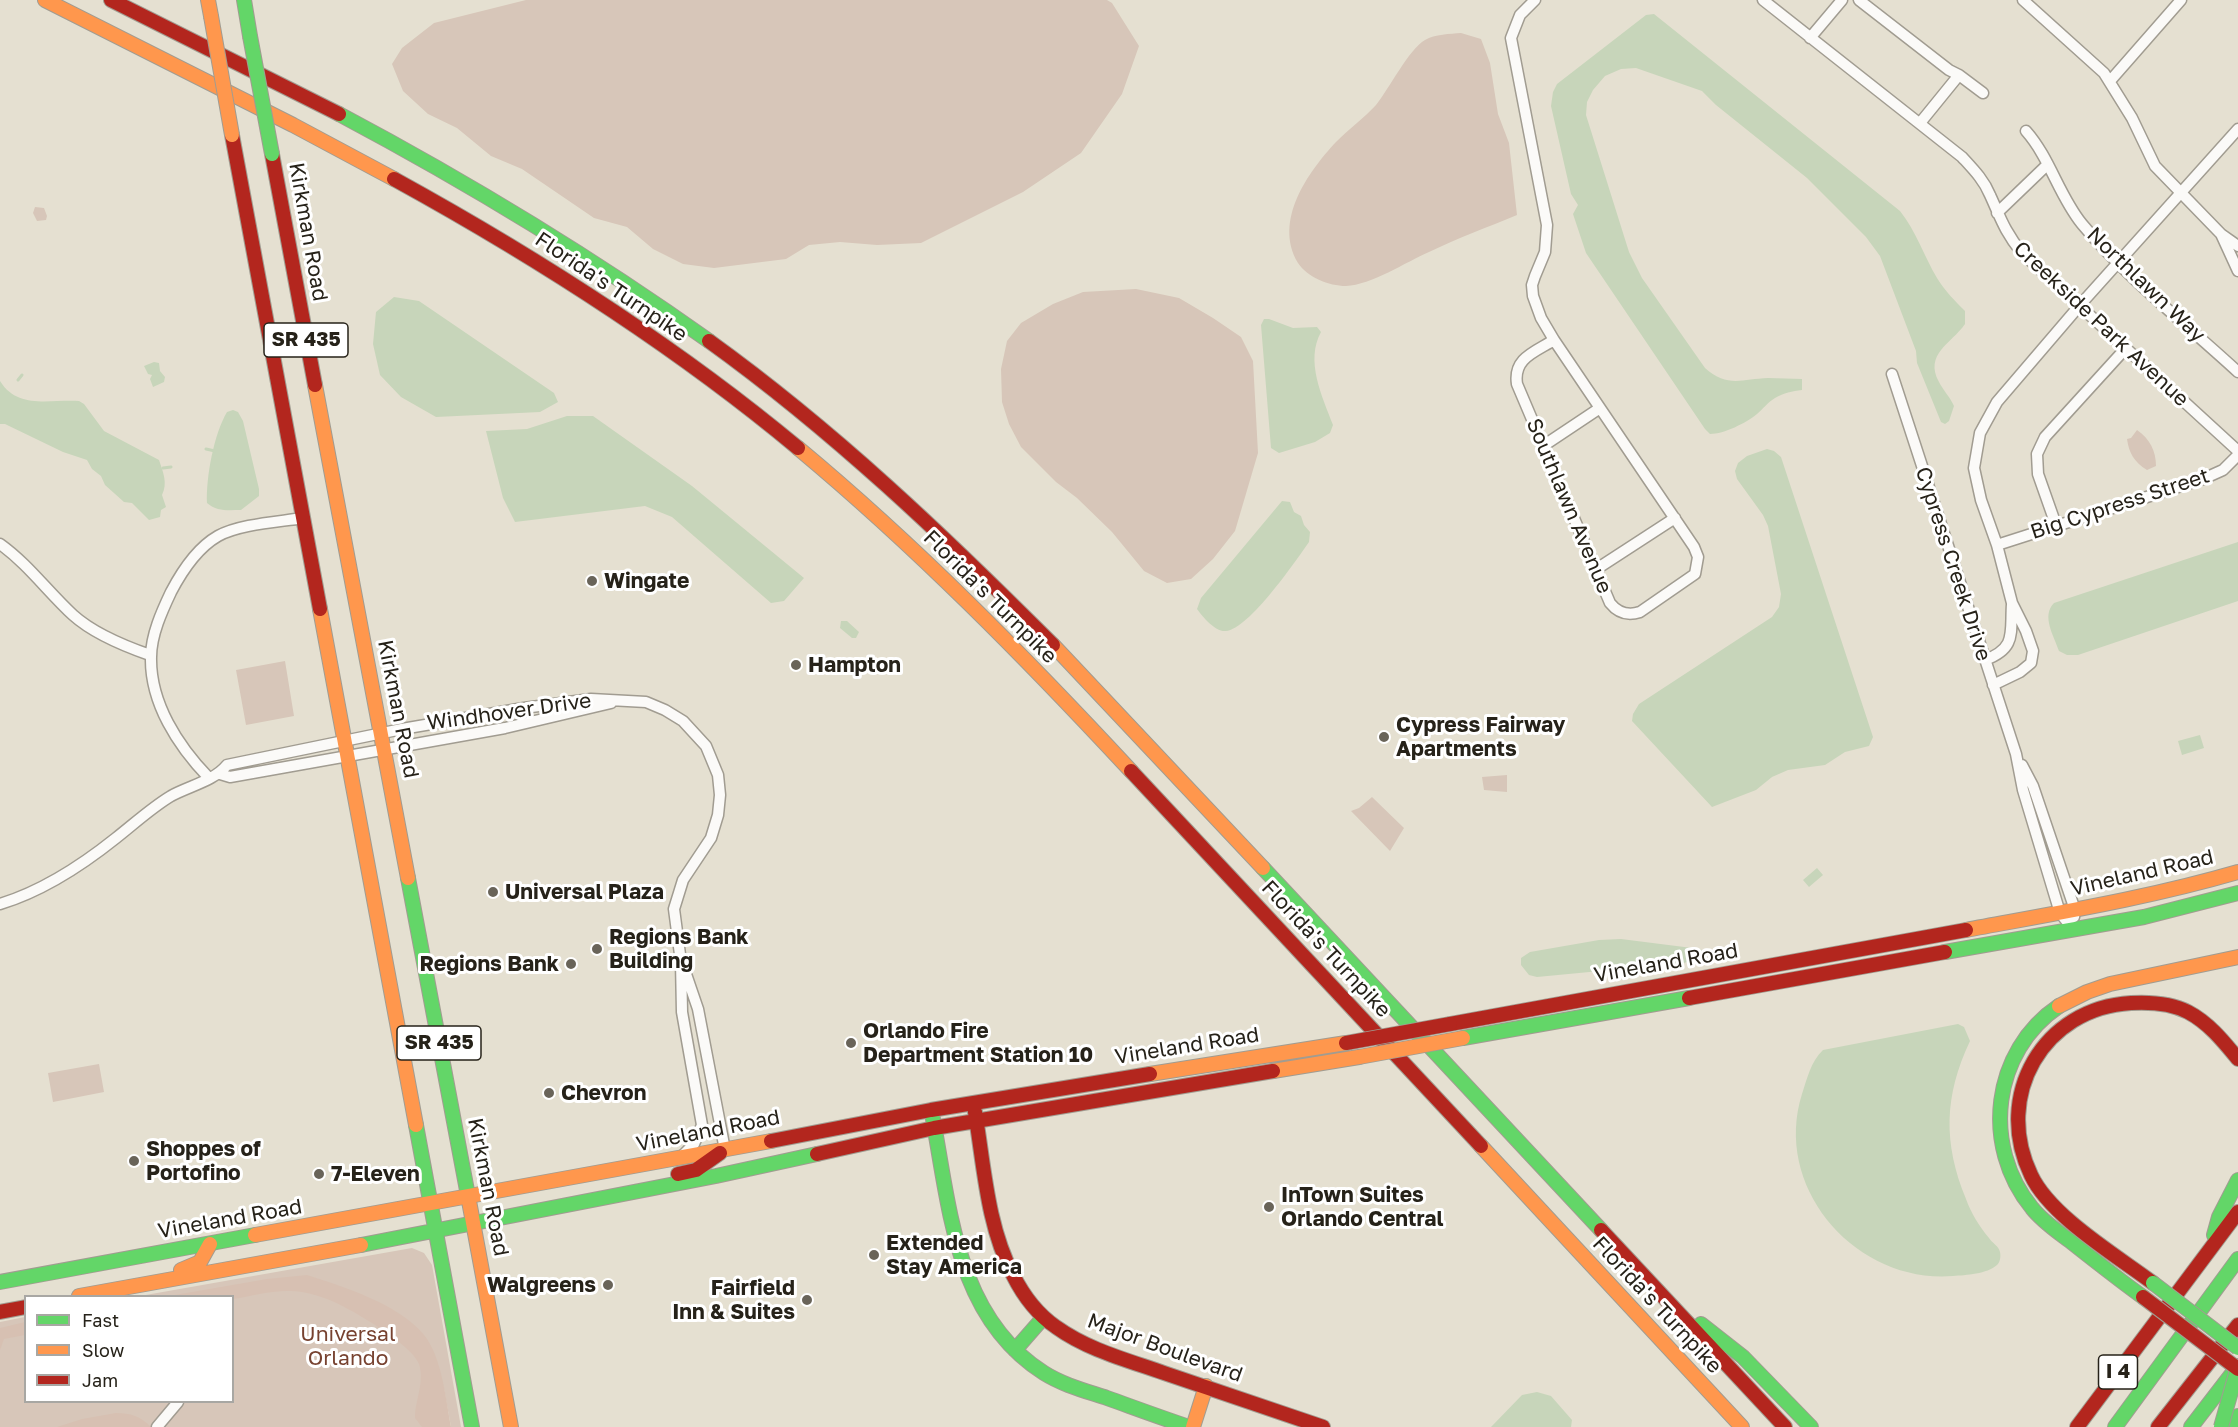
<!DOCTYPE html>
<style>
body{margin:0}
#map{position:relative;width:2238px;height:1427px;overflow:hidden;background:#e5e0d1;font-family:"Golos Text",sans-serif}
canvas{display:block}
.legend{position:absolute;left:24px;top:1295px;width:210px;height:108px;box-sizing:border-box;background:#fff;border:2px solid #a8a7a3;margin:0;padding:8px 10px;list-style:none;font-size:18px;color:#262219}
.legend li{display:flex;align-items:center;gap:12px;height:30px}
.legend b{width:30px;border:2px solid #a8a7a3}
</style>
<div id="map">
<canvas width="2238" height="1427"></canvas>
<ul class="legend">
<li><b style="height:8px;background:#63d668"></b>Fast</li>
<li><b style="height:8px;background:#ff974d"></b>Slow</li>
<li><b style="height:8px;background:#b3261e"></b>Jam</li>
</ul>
</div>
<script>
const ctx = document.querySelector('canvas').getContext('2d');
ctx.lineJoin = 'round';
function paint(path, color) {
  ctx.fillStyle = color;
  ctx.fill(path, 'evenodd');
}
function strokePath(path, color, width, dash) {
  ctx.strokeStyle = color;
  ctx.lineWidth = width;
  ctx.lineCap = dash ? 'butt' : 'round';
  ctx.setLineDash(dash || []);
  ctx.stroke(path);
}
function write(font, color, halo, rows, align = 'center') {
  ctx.font = font + ' "Golos Text",sans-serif';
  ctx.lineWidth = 6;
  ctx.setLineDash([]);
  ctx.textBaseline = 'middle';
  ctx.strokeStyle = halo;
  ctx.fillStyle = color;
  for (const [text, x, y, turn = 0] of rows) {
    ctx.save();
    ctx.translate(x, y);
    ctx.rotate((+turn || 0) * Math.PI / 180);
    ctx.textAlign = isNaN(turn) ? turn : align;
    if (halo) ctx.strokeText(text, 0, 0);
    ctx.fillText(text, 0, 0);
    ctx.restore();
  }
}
const green = new Path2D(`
 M526,0H1107L1112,3L1139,46L1122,94L1081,153L1023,192L921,243L877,245L840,242L809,245L786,259L714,268L683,264L653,249L627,227L594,218L522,169L491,156L457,128L428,114L403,91L392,64L402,48L434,23Z
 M1461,33L1481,39L1490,63L1498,114L1509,143L1517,215C1488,227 1458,238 1429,252C1406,262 1371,285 1346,286C1329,286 1307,277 1298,263C1273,221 1308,172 1336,142C1349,129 1364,118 1376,105C1389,89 1409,49 1425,40C1435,34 1450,34 1461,33Z
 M35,207L44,208L47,216L46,220L37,221L33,213Z
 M1136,289L1179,298L1213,318L1241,337L1253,361L1258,453L1235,531L1213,559L1191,579L1167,583L1144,571L1112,532L1077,498L1056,482L1021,447L1009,424L1002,402L1001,369L1007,341L1021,323L1053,304L1083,292Z
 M2137,430C2150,439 2156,451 2156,466L2147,470C2134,462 2129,453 2127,439L2131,438Z
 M285,661L294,716L246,725L236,670Z
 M1507,775V792L1484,790L1482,777Z
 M1372,797L1404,828L1390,851L1351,811L1359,808Z
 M99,1064L104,1092L53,1102L48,1073Z
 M412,1248L424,1253L432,1265L461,1427H451L444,1389L434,1354L444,1427H0V1322L25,1317L26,1402H232V1296H140Z`);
const forest = new Path2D(`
 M307,1275C344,1287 399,1304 424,1335C442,1357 446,1400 451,1427H422L415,1418C415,1399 425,1383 419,1364C413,1345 347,1306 327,1299C316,1295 303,1291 291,1291C272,1290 252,1296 233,1299L232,1296H169L267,1279Z
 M25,1322V1335L4,1339L0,1350V1328Z
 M116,1413C131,1413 140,1416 151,1427H57L82,1419Z`);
const water = new Path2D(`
 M1654,14L1900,211C1916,231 1924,256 1937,278C1945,291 1955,301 1965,311V324C1951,344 1924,354 1939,382C1943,390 1950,397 1954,406L1949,421L1945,424L1941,422L1917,363L1916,351L1880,256L1866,237L1807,178L1716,105L1702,91L1636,68L1621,69L1605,76L1593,90L1587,102L1586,115L1629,252L1642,278L1705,368C1727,388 1742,379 1768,378C1780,378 1791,379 1802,379V390C1792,391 1784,393 1775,398C1768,402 1763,409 1757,414C1746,423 1724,434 1710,434L1705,429L1586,253L1573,214L1578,205L1571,194L1551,106L1553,92L1557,84L1646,15Z
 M394,297L419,301L554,393L558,402L540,412L436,417L401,397L380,375L373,344L376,312Z
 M1264,319H1269L1293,328L1317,327L1321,332C1305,361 1322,396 1333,425L1330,433L1315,442L1279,453L1271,448L1261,325Z
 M154,362L159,363L160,371L165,377L164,382L153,387L150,379L152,375L148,374L144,366Z
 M0,381C18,410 50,399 79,401L84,404L104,431L159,460C163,472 168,483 162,495L166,507L161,510L160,517L149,520L132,503L124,502L105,485L101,476L92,469L87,460L63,452L5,424H0Z
 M233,410L238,412L243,421L259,489V496L241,510C229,510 217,512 207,503C206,477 214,434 227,412Z
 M567,416H593L692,486L804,578L784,601L771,603L672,517L645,506L515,522L503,498L486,431L527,429Z
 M1767,449L1774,451L1781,457L1873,737L1869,746L1845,752L1825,765L1788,770L1772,777L1756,790L1712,807L1632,721L1633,714L1639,704L1772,617L1779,607L1781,594L1768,526L1763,515L1737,479L1735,471L1738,463L1747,456Z
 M1282,501L1290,502L1294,512L1301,516L1304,525L1310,532L1309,542C1295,562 1249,629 1226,631C1215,632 1203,617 1197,609L1201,598Z
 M2238,542V601L2078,655H2067L2059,651C2054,636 2041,616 2054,603Z
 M841,621H847L859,632L856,638H852L840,628Z
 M2200,735L2204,748L2182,755L2178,741Z
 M1817,868L1823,875L1809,887L1803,880Z
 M1621,939L1700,949L1705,952L1704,956L1684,963L1537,977L1529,975L1521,965V958L1530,952L1599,940Z
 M1958,1024L1964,1027L1970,1041C1944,1096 1943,1143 1966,1199C1971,1213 1979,1226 1989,1238C1992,1243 1999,1246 2000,1252C2001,1257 2000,1262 1997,1265C1987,1274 1966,1275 1953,1276C1857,1284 1772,1189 1802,1094C1807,1079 1811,1061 1823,1050Z
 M1537,1392L1551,1396L1572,1420L1571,1427H1491L1522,1395Z`);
const stream = new Path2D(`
 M18,380L22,375
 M206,449L215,451
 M163,468L171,467`);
const street = new Path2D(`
 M1535,0L1520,15L1511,38L1547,225L1545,252L1535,276L1532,285L1533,296L1541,318L1554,340L1694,547L1698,557L1695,574L1640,612C1628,616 1618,613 1610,603L1517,384C1513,358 1535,352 1554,340
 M1763,0L1962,157C1973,169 1984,180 1990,195C2001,219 2005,232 2022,253L2238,451
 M1859,0L1949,70L1959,75L1983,93
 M2023,0L2104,73L2132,118L2155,166L2221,234L2238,246
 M1810,38L1842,0
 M2110,81L2181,0
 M1920,123L1959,75
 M2026,131C2050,158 2059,196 2082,224C2126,277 2187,325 2238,372
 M1997,213L2047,165
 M2221,234L2238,271
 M1892,374L2016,754L2023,790L2060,913L2073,929
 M1543,446L1600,408
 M2056,525L2038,474L2037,454L2045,437L2126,348
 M0,544C28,564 48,592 73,615C94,634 124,646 150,655
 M1997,545L2203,479L2223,470L2238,455
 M1595,570L1675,518
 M1985,660C2017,648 2010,633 2012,604
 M1993,685L2020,672L2031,663L2033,651L2026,631L2012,603L1997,545L1981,500L1974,468L1980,433L1997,402L2080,305L2238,129
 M2022,765L2033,786L2075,910L2074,917
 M220,774L230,777L505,728L611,703
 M209,778C178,746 150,703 151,657C151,635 162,611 171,592C182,571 197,548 218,536C240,524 278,522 303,518
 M0,904C43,891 81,866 116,838C134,824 151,808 171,796C189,786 214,781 227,765L402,729L524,708L591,699L646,702L665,710L683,721L706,746L718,775L720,795L718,815L711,838L683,880L674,909L681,962L682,1012L702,1125L694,1144L680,1158
 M685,971L698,1009L725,1150
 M157,1427L178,1402`);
const fast = new Path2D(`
 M244,0L250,36
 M339,114C467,182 591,257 709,341
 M1263,868L1601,1230
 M408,878L469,1201
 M1945,952L2144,917L2238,893
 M2059,1006C1992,1051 1981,1146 2032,1208C2042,1221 2057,1231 2070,1241C2094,1260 2118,1279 2143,1297
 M1463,1038L1689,998
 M933,1119C950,1211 957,1318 1044,1373C1063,1385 1086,1391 1107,1398C1135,1408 1162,1418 1189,1427
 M416,1125L472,1427
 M2214,1235L2219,1217L2238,1180
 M361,1245L716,1176L817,1154
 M0,1282L255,1235
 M1701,1324L1743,1357L1811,1427
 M1015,1350L1043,1318
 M2115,1427L2238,1259
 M2191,1427L2238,1366
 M2235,1427L2238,1416`);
const slow = new Path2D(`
 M45,0L293,125L394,179
 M208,0L211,16
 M315,385L408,878
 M798,448C917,547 1026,658 1131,771
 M320,609L416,1125
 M1053,645L1263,868
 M1966,930C2057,913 2149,898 2238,872
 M2059,1006L2087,992L2110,984L2238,957
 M1273,1071L1359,1057
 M1150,1074L1346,1043
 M1481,1146L1742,1427
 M469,1201L511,1427
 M255,1235L771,1141
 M181,1270L200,1262L210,1244
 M79,1296L361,1245
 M1193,1427L1206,1386`);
const jam = new Path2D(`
 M111,0L339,114
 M232,135L320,609
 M272,154L315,385
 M394,179C536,257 673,344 798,448
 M709,341C834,431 944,536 1053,645
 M1131,771L1481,1146
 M1689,998L1945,952
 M1450,1024L1966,930
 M975,1112C984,1165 987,1226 1013,1275C1023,1295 1037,1314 1056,1327C1088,1350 1127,1360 1164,1373C1217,1391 1270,1409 1323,1427
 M771,1141L931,1110L1150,1074
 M817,1154L934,1128L1273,1071
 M678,1174L696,1170L720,1153
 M1601,1230L1785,1427
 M2153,1283C2117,1256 2050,1216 2031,1175C1993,1096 2043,1008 2131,1003C2150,1002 2171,1003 2188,1012C2209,1023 2224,1042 2238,1059
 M0,1312L26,1307
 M2077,1427L2238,1212
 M2158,1427L2238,1325`);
const fastBridge = new Path2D(`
 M250,36L272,154
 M2153,1283L2238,1348
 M2221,1427L2238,1367`);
const slowBridge = new Path2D(`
 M211,16L232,135
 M1359,1057L1463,1038`);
const jamBridge = new Path2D(`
 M1346,1043L1450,1024
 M2143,1297L2238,1369`);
const markers = [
 [592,581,6,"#696459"],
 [796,665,6,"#696459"],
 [1384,737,6,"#696459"],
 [493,892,6,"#696459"],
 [597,949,6,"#696459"],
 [571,964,6,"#696459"],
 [851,1043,6,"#696459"],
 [549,1093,6,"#696459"],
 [134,1161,6,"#696459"],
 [319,1174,6,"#696459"],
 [1269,1207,6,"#696459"],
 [874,1255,6,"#696459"],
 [608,1285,6,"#696459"],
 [807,1300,6,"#696459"]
];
const shields = [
 [306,340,84],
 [439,1043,84],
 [2118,1372,39]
];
const shieldNames = [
 ["SR 435",306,340],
 ["SR 435",439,1043],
 ["I 4",2118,1372]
];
const streetNames = [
 ["Kirkman Road",308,232,80],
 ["Northlawn Way",2146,285,44],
 ["Florida's Turnpike",611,287,34],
 ["Creekside Park Avenue",2101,324,43],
 ["Big Cypress Street",2120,504,-18],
 ["Southlawn Avenue",1569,506,67],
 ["Cypress Creek Drive",1953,564,72],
 ["Florida's Turnpike",990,597,45],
 ["Kirkman Road",398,709,79],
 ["Windhover Drive",509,712,-8],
 ["Vineland Road",2142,873,-13],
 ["Florida's Turnpike",1326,949,47],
 ["Vineland Road",1666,963,-10],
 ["Vineland Road",1187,1046,-9],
 ["Vineland Road",708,1131,-11],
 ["Kirkman Road",488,1187,79],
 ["Vineland Road",230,1219,-10],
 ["Florida's Turnpike",1657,1305,47],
 ["Major Boulevard",1165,1348,20]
];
const poiNames = [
 ["Wingate",604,581],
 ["Hampton",808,665],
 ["Cypress Fairway",1396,725],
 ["Apartments",1396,749],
 ["Universal Plaza",505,892],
 ["Regions Bank",609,937],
 ["Building",609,961],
 ["Regions Bank",559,964,"right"],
 ["Orlando Fire",863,1031],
 ["Department Station 10",863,1055],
 ["Chevron",561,1093],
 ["Shoppes of",146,1149],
 ["Portofino",146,1173],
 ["7-Eleven",331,1174],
 ["InTown Suites",1281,1195],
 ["Orlando Central",1281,1219],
 ["Extended",886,1243],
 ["Stay America",886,1267],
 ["Walgreens",596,1285,"right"],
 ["Fairfield",795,1288,"right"],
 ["Inn & Suites",795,1312,"right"]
];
const parkNames = [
 ["Universal",348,1334],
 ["Orlando",348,1358]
];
paint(green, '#d7c6b9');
paint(forest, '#d7c0b2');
paint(water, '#c7d5ba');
strokePath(stream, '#c7d5ba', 3);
strokePath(street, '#a19c91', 13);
strokePath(fast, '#a19c91', 16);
strokePath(slow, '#a19c91', 16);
strokePath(jam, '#a19c91', 16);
strokePath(street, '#fbfaf8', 10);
strokePath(fast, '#63d668', 14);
strokePath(slow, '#ff974d', 14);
strokePath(jam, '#b3261e', 14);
strokePath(fastBridge, '#a19c91', 16, []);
strokePath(slowBridge, '#a19c91', 16, []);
strokePath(jamBridge, '#a19c91', 16, []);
strokePath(fastBridge, '#63d668', 14);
strokePath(slowBridge, '#ff974d', 14);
strokePath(jamBridge, '#b3261e', 14);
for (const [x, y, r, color] of markers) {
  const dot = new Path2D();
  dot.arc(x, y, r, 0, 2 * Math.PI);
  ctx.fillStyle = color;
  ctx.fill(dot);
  strokePath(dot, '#fff', 2);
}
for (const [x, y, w] of shields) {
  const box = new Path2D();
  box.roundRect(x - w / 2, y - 17, w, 34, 4.5);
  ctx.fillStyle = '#fff';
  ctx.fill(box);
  strokePath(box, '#262219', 1.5);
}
write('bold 20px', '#262219', null, shieldNames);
write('21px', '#262219', '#fff', streetNames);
write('bold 21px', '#262219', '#fff', poiNames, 'left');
write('21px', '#774230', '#fff', parkNames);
</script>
